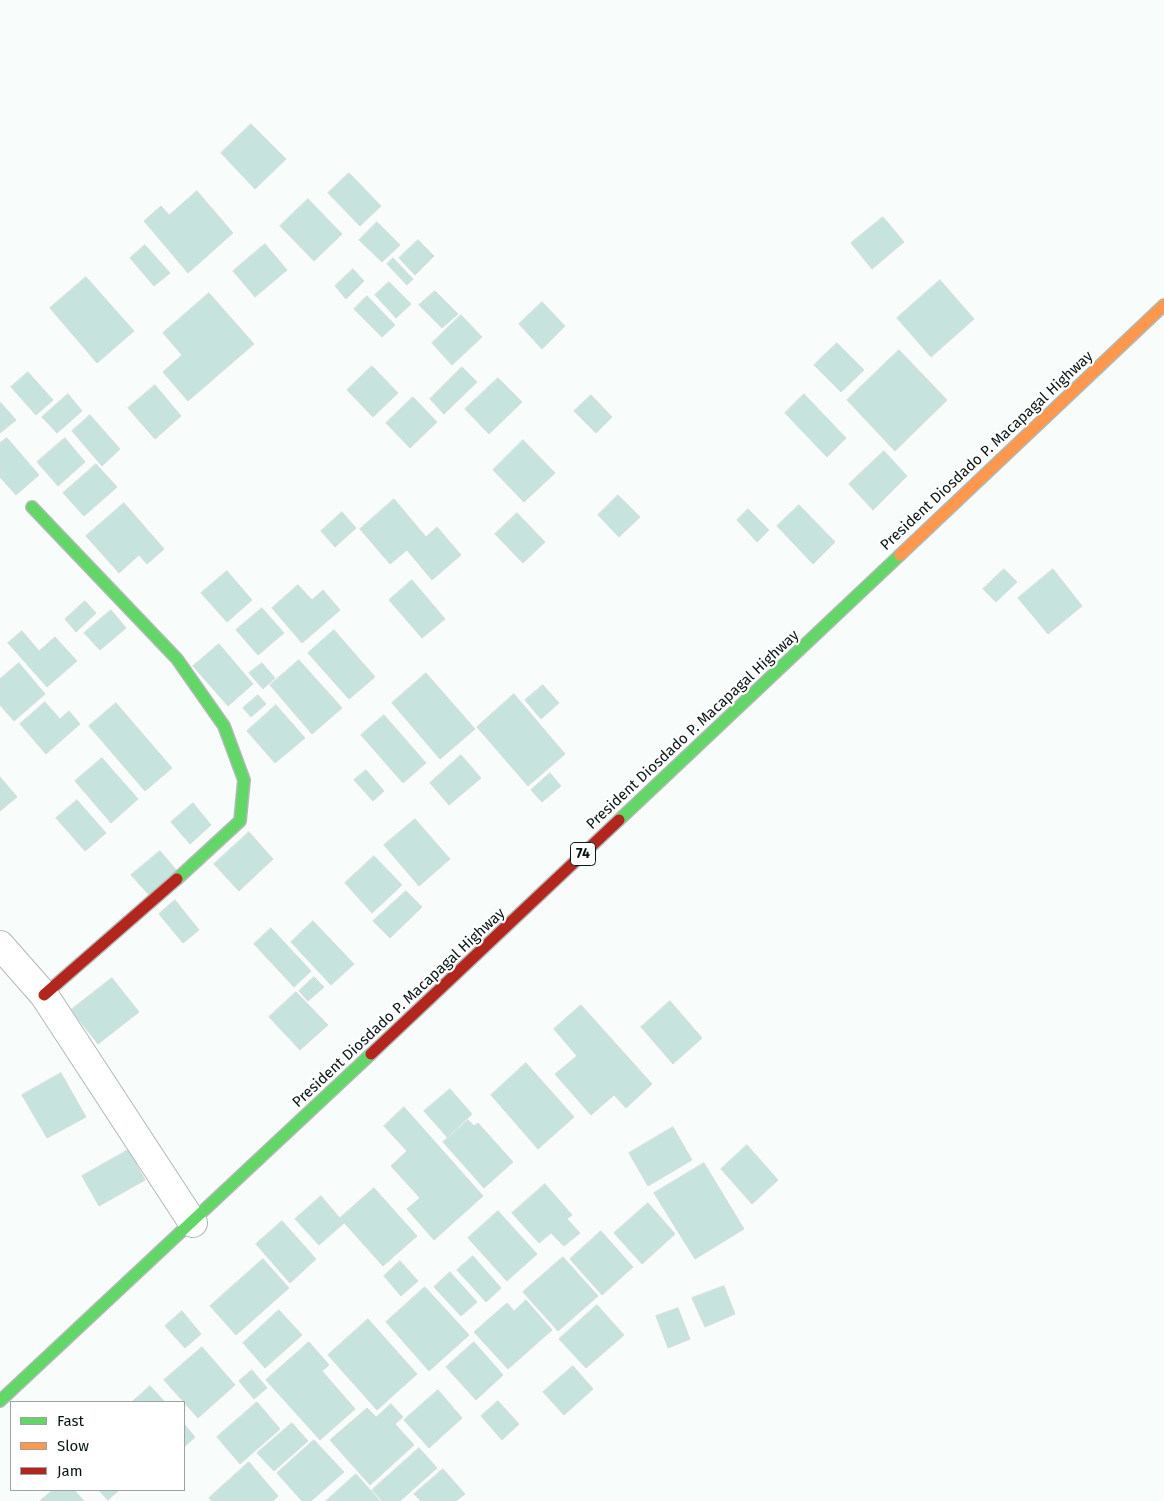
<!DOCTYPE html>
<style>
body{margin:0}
#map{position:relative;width:1164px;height:1501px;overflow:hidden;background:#f8fcfa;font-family:"Fira Sans",sans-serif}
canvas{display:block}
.legend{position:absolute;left:10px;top:1401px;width:175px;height:90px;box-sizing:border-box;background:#fff;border:1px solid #9ca2a1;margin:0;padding:6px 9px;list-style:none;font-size:15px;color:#081714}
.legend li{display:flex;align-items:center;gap:10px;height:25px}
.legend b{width:25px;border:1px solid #9ca2a1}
</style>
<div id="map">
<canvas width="1164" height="1501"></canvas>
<ul class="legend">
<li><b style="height:6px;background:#63d668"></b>Fast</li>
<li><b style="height:6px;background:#ff974d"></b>Slow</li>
<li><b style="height:6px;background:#b3261e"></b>Jam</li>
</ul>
</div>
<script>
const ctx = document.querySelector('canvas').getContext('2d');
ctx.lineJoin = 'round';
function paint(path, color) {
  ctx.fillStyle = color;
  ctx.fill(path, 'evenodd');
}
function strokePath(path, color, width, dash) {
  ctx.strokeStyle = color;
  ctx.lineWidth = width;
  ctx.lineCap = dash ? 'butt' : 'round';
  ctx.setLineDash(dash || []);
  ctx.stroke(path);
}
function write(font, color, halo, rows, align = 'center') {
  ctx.font = font + ' "Fira Sans",sans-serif';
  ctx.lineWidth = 4.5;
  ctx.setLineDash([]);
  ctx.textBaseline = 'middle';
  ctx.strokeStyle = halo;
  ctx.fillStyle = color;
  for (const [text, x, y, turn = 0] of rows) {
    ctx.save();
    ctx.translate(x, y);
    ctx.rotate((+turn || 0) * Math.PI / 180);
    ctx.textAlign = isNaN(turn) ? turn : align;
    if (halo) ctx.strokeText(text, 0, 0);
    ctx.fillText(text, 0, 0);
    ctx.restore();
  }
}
const building = new Path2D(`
 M251,124L286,159L255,189L221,153Z
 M349,173L381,206L360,226L328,193Z
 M197,191L233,233L188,273L144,221L161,206L169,215Z
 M308,199L342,234L314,261L280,226Z
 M883,217L904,242L872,269L851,243Z
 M377,222L400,245L382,262L359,240Z
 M418,240L434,256L415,275L399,258Z
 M265,244L287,270L255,297L233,271Z
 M145,245L170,273L154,286L130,258Z
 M393,258L413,279L407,285L387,264Z
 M353,269L364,281L346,299L335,286Z
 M86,277L134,331L97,363L50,308Z
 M940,280L974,319L931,357L897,318Z
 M389,282L411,304L396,318L375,295Z
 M435,291L458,314L442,328L419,305Z
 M209,293L254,344L188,401L163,372L182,355L163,333Z
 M367,296L395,325L382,337L354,309Z
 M542,302L565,326L542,349L519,324Z
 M461,315L482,337L452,365L432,343Z
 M837,343L864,370L841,392L814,365Z
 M899,350L947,400L895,451L847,400Z
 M372,366L398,393L373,417L347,390Z
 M462,367L477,382L444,414L430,399Z
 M28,372L53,400L36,415L11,387Z
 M498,378L522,402L489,434L465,409Z
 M155,385L181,416L155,439L128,408Z
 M68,394L82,411L57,433L42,417Z
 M804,394L846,438L827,457L785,413Z
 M591,395L612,417L596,433L574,411Z
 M413,397L437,422L410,448L386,423Z
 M0,402L16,420L0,433Z
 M90,415L120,449L102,466L72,431Z
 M7,438L39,475L16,495L0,477V443Z
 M65,438L85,462L58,486L37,462Z
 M523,440L555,473L524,502L493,470Z
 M884,451L907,476L873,510L849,484Z
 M96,464L117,487L84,516L63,493Z
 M618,495L640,517L619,537L598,515Z
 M394,499L426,537L437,527L461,555L432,580L407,550L390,564L360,529Z
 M124,503L164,549L147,564L139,555L119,573L86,536Z
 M799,505L835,542L813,564L777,526Z
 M748,509L769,530L757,542L737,520Z
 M342,512L356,528L335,547L321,531Z
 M517,513L545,542L523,563L495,534Z
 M1004,569L1017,582L996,602L983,589Z
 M1053,569L1082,606L1048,634L1018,598Z
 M227,571L252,600L227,622L201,593Z
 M412,580L445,619L422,638L389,600Z
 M298,585L312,600L323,590L340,610L302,643L272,608Z
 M85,601L96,613L76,632L65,619Z
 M262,608L284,633L258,655L236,630Z
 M111,610L126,628L100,650L84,633Z
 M334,630L375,677L349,699L308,653Z
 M22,631L39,651L55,637L77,661L47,687L8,643Z
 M219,644L253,684L228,706L193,666Z
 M299,660L342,708L312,734L270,685Z
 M19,663L45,694L14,721L0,705V679Z
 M262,663L275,678L263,689L249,673Z
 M426,673L475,729L440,759L392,703Z
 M543,685L559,703L541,719L525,700Z
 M514,694L565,754L528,786L477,727Z
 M258,695L266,704L251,717L243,708Z
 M45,702L60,719L69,711L80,724L46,754L20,724Z
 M116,703L172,768L145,791L89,726Z
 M276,705L305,738L275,763L247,731Z
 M384,715L426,763L403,783L361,735Z
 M461,755L481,778L449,805L430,783Z
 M102,758L138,799L111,823L75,781Z
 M366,770L384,791L373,801L354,780Z
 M550,773L561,786L542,802L531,790Z
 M0,777L17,797L0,811Z
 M77,800L106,833L85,851L56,818Z
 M193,803L211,825L190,844L171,822Z
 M415,819L450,859L419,886L384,845Z
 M249,832L273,859L239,891L214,864Z
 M160,851L178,872L150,896L131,875Z
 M374,856L402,885L372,913L345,883Z
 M406,891L422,907L390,938L373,921Z
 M175,900L199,930L183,943L159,914Z
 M313,921L354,964L331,985L291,942Z
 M271,928L311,971L294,987L254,944Z
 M314,977L324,987L308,1001L299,991Z
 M112,978L139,1012L98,1044L71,1010Z
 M296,992L328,1025L300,1050L269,1017Z
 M670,1001L702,1038L673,1064L641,1027Z
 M581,1005L652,1084L626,1108L614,1095L591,1115L555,1074L577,1056L554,1029Z
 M526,1063L574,1117L538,1149L491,1095Z
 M61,1073L86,1117L47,1138L22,1095Z
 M450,1089L472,1114L447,1137L424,1111Z
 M404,1107L483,1196L434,1240L407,1209L420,1198L391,1166L407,1151L384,1126Z
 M468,1120L474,1126L478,1123L513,1162L484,1188L443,1142Z
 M673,1127L692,1160L648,1186L629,1153Z
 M747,1145L778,1180L752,1204L721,1169Z
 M128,1150L145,1180L99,1206L82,1176Z
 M704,1163L744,1229L695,1259L654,1193Z
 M545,1184L572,1215L567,1219L580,1233L564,1246L551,1233L539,1243L512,1213Z
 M374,1188L417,1236L383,1266L340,1218Z
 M321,1196L344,1223L319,1245L295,1219Z
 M648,1203L675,1234L642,1264L614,1233Z
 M498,1211L537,1254L507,1281L468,1238Z
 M282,1221L316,1259L290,1283L256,1244Z
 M601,1231L633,1267L602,1295L570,1259Z
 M473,1256L501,1288L486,1302L457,1270Z
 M563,1257L598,1296L558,1331L523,1292Z
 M263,1259L289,1288L236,1335L210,1306Z
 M400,1261L418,1281L401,1296L384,1276Z
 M450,1272L477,1302L461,1316L434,1287Z
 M724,1286L735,1314L705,1327L692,1298Z
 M425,1287L469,1335L429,1371L386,1322Z
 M526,1300L552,1330L508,1369L474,1332L507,1303L514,1311Z
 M597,1305L624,1335L586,1368L559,1339Z
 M678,1308L690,1339L668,1348L656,1316Z
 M279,1310L302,1335L265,1368L243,1343Z
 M182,1311L201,1334L185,1348L165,1326Z
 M368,1319L417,1374L377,1410L328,1355Z
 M309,1342L329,1365L322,1371L355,1409L320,1440L266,1380Z
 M474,1342L503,1375L476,1400L446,1367Z
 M202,1347L235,1385L198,1418L164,1380Z
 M573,1366L593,1389L564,1415L543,1392Z
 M252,1370L267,1388L254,1399L239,1381Z
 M150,1386L165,1402H132Z
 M438,1390L462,1418L429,1448L404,1420Z
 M498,1401L519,1424L502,1440L481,1416Z
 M257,1402L280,1429L240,1464L217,1437Z
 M391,1404L403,1417L395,1424L414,1445L370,1485L330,1440L367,1408L376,1417Z
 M292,1423L308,1441L274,1471L257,1453Z
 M184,1424L195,1437L184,1447Z
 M314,1440L344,1472L311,1501H302L277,1473Z
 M419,1448L437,1468L400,1501H382L372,1490Z
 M249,1462L278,1496L273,1501H212L209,1498Z
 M443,1469L465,1494L456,1501H421L414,1494Z
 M356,1474L380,1501H326Z
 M53,1490H74L84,1501H40Z
 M99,1490H119L108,1500Z`);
const street = new Path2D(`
 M0,945L44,995L193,1223`);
const fast = new Path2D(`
 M32,507L177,659L224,726L244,780L240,821L177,879
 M619,820L900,555
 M0,1401L371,1054`);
const slow = new Path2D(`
 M900,555L1164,305`);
const jam = new Path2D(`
 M44,995L177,879
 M371,1054L619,820`);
const shields = [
 [583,854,25]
];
const shieldNames = [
 ["74",583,854]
];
const streetNames = [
 ["President Diosdado P. Macapagal Highway",987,451,-43],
 ["President Diosdado P. Macapagal Highway",693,730,-43],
 ["President Diosdado P. Macapagal Highway",399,1008,-43]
];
paint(building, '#c6e3dd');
strokePath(building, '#d4dddb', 1);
strokePath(street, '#b0b9b6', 30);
strokePath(fast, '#b0b9b6', 14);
strokePath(slow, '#b0b9b6', 14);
strokePath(jam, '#b0b9b6', 14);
strokePath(street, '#fefffe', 28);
strokePath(fast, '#63d668', 11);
strokePath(slow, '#ff974d', 11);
strokePath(jam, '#b3261e', 11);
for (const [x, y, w] of shields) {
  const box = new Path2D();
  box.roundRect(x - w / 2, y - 11.5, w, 23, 4);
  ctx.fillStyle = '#fff';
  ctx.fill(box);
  strokePath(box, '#081714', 1);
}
write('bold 14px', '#081714', null, shieldNames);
write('15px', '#081714', '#fff', streetNames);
</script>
